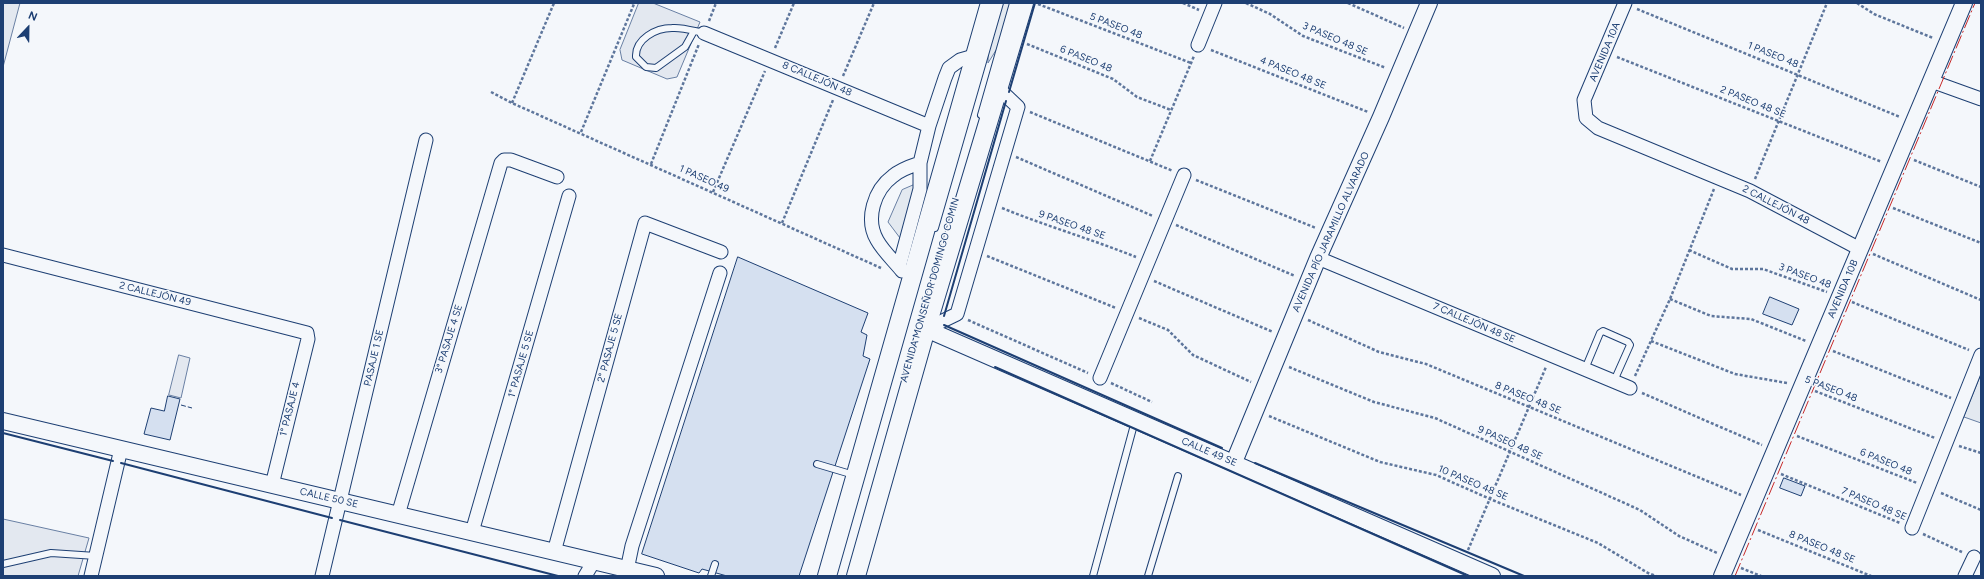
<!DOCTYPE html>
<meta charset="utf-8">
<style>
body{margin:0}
#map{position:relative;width:1984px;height:579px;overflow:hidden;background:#f4f7fb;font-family:Figtree,sans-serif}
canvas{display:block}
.frame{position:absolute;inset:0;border:4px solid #1d3f73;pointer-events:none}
.north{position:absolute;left:8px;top:8px;width:40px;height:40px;-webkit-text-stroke:3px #f4f7fb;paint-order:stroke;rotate:22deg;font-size:11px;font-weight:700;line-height:16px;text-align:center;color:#1d3f73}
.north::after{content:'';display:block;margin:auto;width:14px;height:18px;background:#1d3f73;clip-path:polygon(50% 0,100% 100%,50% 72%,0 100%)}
</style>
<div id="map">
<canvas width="1984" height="579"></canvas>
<div class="frame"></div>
<div class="north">N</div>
</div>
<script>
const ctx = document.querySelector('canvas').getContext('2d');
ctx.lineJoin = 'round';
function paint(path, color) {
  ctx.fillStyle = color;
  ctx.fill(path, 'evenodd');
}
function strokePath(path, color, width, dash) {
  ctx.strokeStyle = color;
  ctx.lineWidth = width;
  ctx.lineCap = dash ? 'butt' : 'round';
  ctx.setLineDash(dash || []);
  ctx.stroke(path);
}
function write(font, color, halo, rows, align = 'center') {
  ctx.font = font + ' Figtree,sans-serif';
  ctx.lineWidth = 3;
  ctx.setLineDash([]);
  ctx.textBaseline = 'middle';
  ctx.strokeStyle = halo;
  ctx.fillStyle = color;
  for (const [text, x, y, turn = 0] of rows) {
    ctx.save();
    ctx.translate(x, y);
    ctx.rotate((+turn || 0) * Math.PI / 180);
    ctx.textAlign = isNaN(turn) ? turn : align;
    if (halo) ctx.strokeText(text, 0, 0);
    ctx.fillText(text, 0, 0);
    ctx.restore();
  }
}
const green = new Path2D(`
 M1001,3H1011L998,47L988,63V47Z
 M916,184L900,238L888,222L902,190Z
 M1981,374V423L1964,417Z`);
const parking = new Path2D(`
 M3,3H20L3,67Z
 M639,3H653L700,22L677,77L667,79L622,60L620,50Z
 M179,355L190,358L181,398L169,395Z
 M3,519L89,538L78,576H3Z`);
const building = new Path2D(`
 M738,257L868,313L861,332L867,335L863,356L870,359L799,576H727L702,569L699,573L642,554Z
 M1770,297L1799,309L1792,325L1763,314Z
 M168,396L180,399L170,440L144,434L151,408L164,411Z
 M1784,478L1805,486L1801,496L1780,488Z`);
const path = new Path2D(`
 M1183,3L1199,10
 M1246,3L1270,14L1303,36L1386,68
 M1348,3L1404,28
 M1857,3L1874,14L1933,38
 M1038,4L1191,63
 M1637,9L1900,117
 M709,21L716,3
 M1027,44L1113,79L1137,97L1171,110
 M775,48L794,3
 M1211,50L1368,112
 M1617,57L1882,162
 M843,76L874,3
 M491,92L512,103L881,268
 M512,103L554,3
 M1030,112L1173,171
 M581,132L634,4L632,3
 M1016,157L1153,216
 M1914,160L1981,187
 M1150,161L1194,56
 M651,164L699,44
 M1755,179L1827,3
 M1196,180L1316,228
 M713,192L765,71
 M1002,208C1046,226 1091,239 1136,257
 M1893,208L1981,243
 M782,223L833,100
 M1176,225L1295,276
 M1689,250L1732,269H1763L1827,292
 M1873,254L1981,300
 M987,256L1116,308
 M1154,281L1273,332
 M1670,299L1711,316L1751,319L1806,341
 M1852,302L1969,350
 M1139,318L1168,330L1193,355L1251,382
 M968,320L1088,373
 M1308,320L1379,352L1426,364L1741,495
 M1651,341L1735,374L1787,383
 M1833,351L1951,398
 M1289,367L1374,402L1435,418L1640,510L1679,536L1717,553
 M1635,376L1670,299L1714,189
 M1111,383L1152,402
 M1815,391L1935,438
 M1642,393L1762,445
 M1269,416L1380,462L1436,475L1490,499L1598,543L1648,573L1656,576
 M1797,436L1917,483
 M1959,446L1981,453
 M1781,474L1900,523
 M1941,493L1981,510
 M1758,530L1871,576
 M1923,534L1962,552
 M1468,550L1546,367
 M1741,568L1761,576`);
const service = new Path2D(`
 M694,31L685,47L656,68L646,67L636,57C635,39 656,28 672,28C682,27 694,31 704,33
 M981,115L1013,3
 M935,228L1000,3
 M1585,369L1600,333L1603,331L1628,342L1630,345L1614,381
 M817,464L854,475
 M3,564L51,553L96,556
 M711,576L715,564
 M1093,576L1135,421
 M1148,576L1178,476`);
const minor = new Path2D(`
 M1625,3L1584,100L1586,118L1598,128L1750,191L1860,249
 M704,33L929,126
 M1198,45L1215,3
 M1931,81L1981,99
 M3,255L307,333L308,339L272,485
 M1318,258L1630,388
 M899,267L920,189V163L929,126L945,78L949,68L960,60L974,56
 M902,271C894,261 883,251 877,240C865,219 874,190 893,176C901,169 911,166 920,163
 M926,329L957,314L1018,107L998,88
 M1100,378L1184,175
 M398,515L501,163L504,160H511L557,177
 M1912,528L1981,355
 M472,532L569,196
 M554,552L645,223L721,252
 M627,570L632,546L720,273
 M91,576L121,449
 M322,576L426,140
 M585,576L594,561
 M1965,576L1974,557`);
const tertiary = new Path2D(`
 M926,329L1492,576
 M3,421L656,576
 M1234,462L1318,258L1381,117L1429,3
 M1722,576L1964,3`);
const secondary = new Path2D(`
 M827,576L990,3
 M856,576L926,329L1024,3`);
const fence = new Path2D(`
 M181,405L192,408`);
const wall = new Path2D(`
 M1009,92L1035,3
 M944,316L1006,101
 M944,325L1222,448
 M995,367L1468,576
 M3,433L113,461
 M121,463L332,518
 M1255,463L1524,576
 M340,520L558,576`);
const power = new Path2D(`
 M1735,576L1975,3`);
const streetNames = [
 ["5 PASEO 48",1116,26,21],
 ["3 PASEO 48 SE",1335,39,23],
 ["AVENIDA 10A",1605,52,-67],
 ["1 PASEO 48",1773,55,22],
 ["6 PASEO 48",1086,59,22],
 ["4 PASEO 48 SE",1293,73,22],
 ["8 CALLEJÓN 48",817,79,23],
 ["2 PASEO 48 SE",1753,102,22],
 ["1 PASEO 49",704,179,24],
 ["2 CALLEJÓN 48",1776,205,27],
 ["9 PASEO 48 SE",1072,225,19],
 ["AVENIDA PÍO JARAMILLO ALVARADO",1331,232,-66],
 ["3 PASEO 48",1805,276,20],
 ["AVENIDA 10B",1843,289,-67],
 ["AVENIDA MONSEÑOR DOMINGO COMIN",930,290,-74],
 ["2 CALLEJÓN 49",155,294,14],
 ["7 CALLEJÓN 48 SE",1474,323,23],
 ["3° PASAJE 4 SE",449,339,-73],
 ["2° PASAJE 5 SE",610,348,-75],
 ["PASAJE 1 SE",374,358,-77],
 ["1° PASAJE 5 SE",521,364,-74],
 ["5 PASEO 48",1831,389,21],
 ["8 PASEO 48 SE",1528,398,22],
 ["1° PASAJE 4",290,409,-76],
 ["9 PASEO 48 SE",1510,443,24],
 ["CALLE 49 SE",1209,452,23],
 ["6 PASEO 48",1886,462,22],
 ["10 PASEO 48 SE",1473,483,23],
 ["CALLE 50 SE",329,498,13],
 ["7 PASEO 48 SE",1874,504,23],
 ["8 PASEO 48 SE",1822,547,22]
];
paint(green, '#e3e9f0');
strokePath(green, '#687fa3', 1);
paint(parking, '#e3e8f0');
strokePath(parking, '#687fa3', 1);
paint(building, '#d5e0f0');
strokePath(building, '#1d3f73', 1);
strokePath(service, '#1d3f73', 8);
strokePath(minor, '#1d3f73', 15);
strokePath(tertiary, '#1d3f73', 18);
strokePath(secondary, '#1d3f73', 20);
strokePath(path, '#5e769c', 2.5, [3, 2]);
strokePath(service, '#f4f7fb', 6);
strokePath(minor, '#f4f7fb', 13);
strokePath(tertiary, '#f4f7fb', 16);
strokePath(secondary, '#f4f7fb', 18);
strokePath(fence, '#1d3f73', 1, [5, 2]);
strokePath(wall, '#1d3f73', 2);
strokePath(power, '#c62828', 1, [14, 3, 2, 3]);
write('10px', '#1d3f73', '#f4f7fb', streetNames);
</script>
